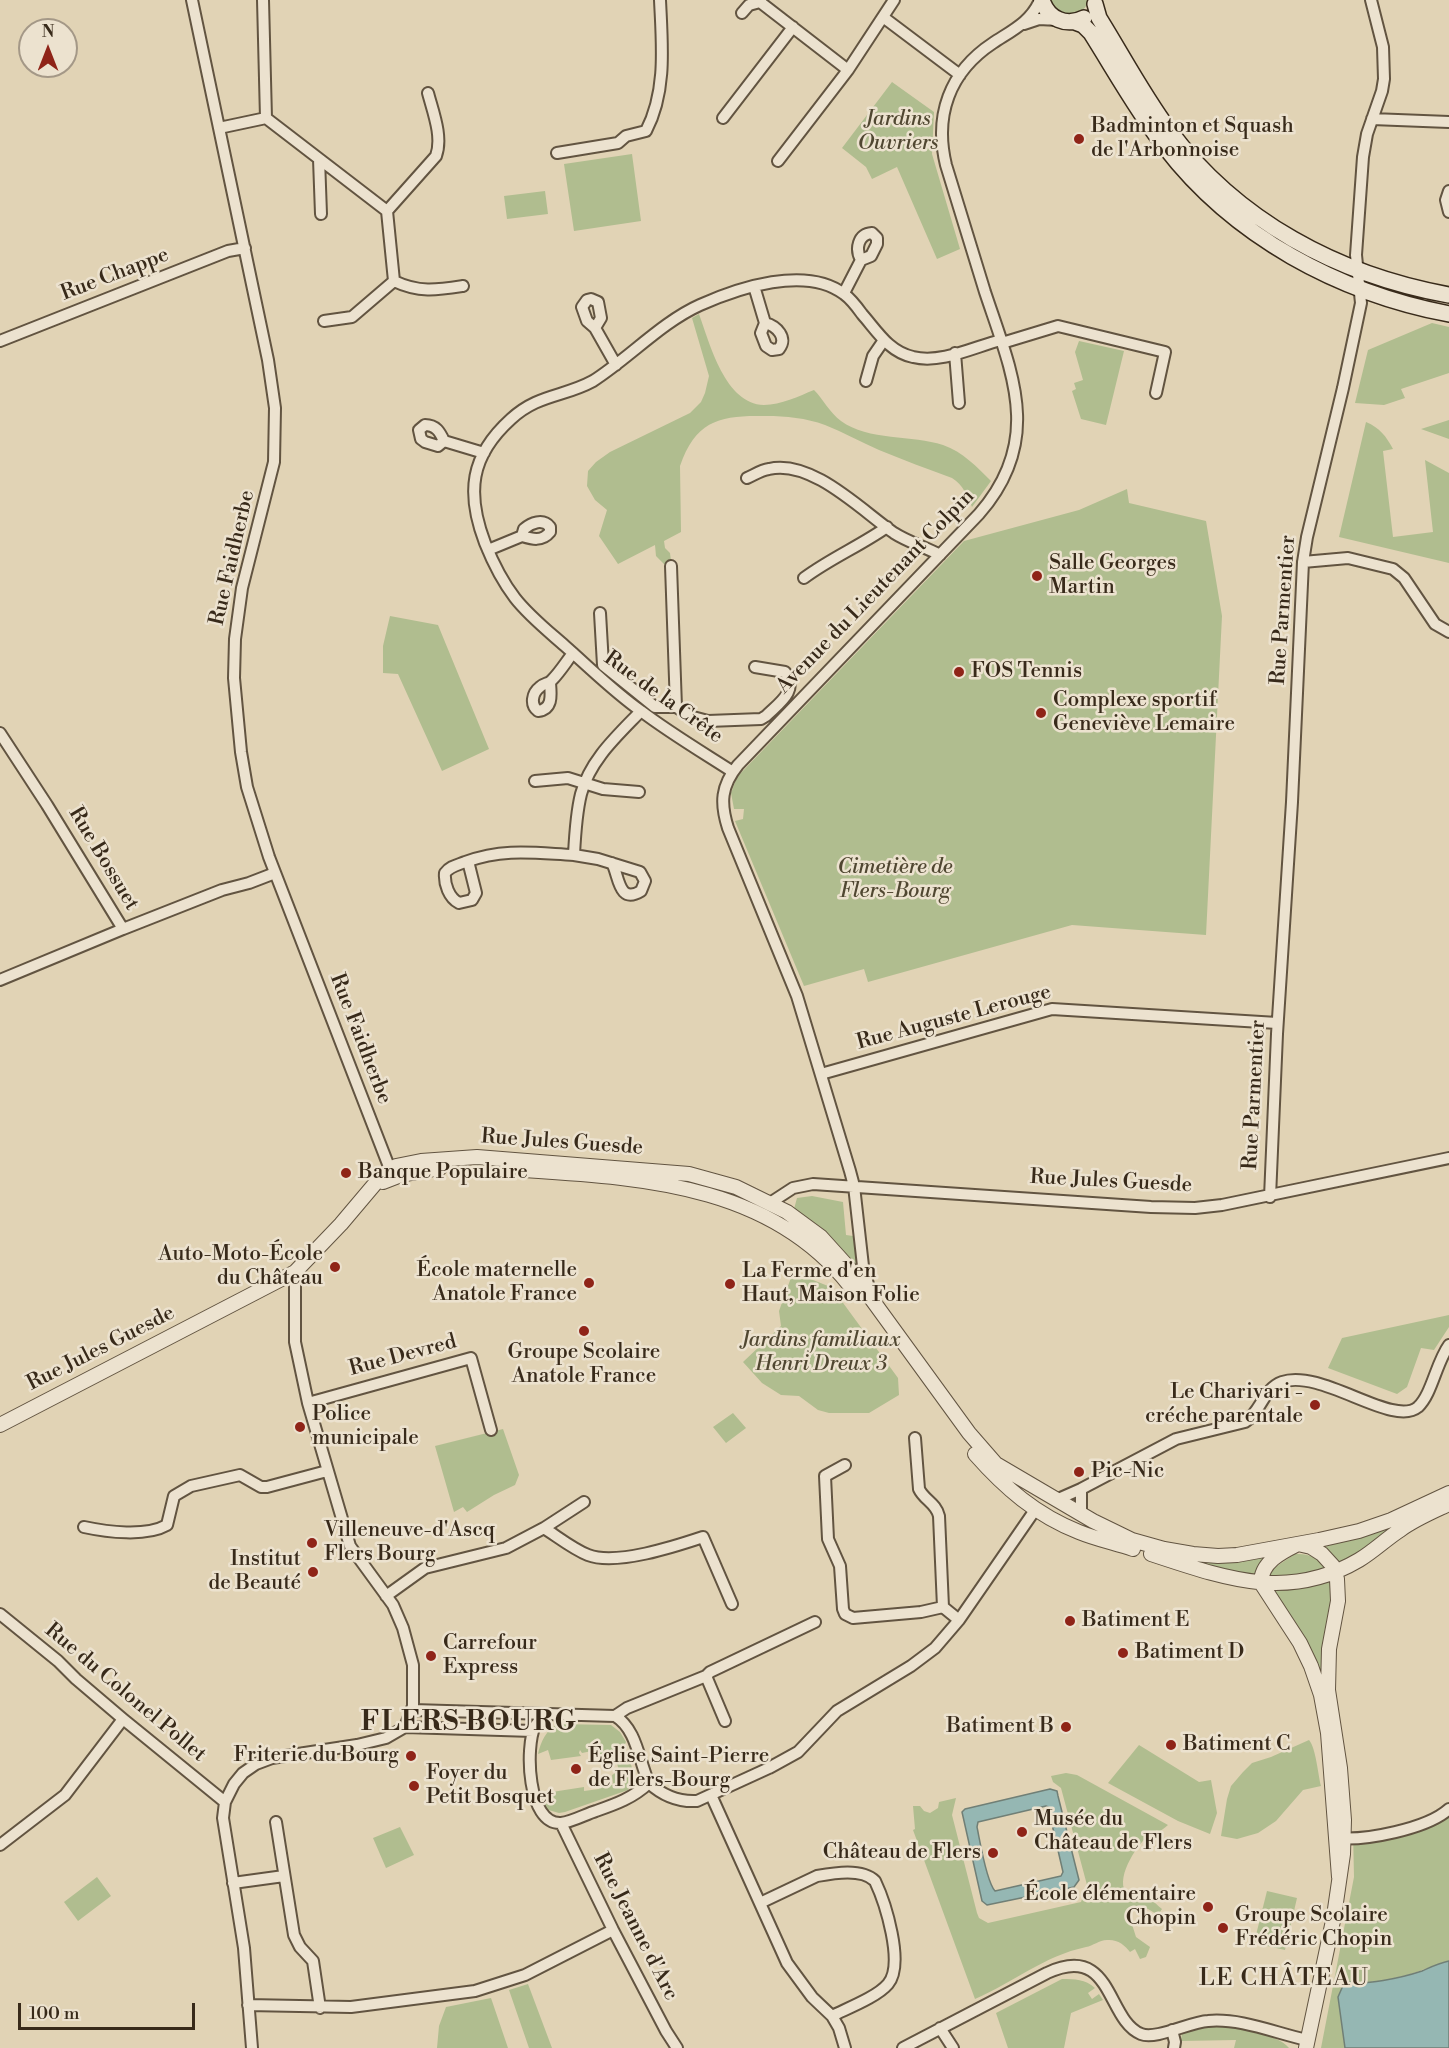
<!DOCTYPE html>
<meta charset="utf-8">
<style>
body{margin:0}
#map{position:relative;width:1449px;height:2048px;overflow:hidden;background:#e1d3b5;font-family:"Libre Bodoni",serif}
canvas{display:block}
.north{position:absolute;left:18px;top:18px;width:60px;height:60px;box-sizing:border-box;background:#ece2cf;border:2px solid #a49887;border-radius:50%;rotate:0deg;font-size:16px;font-weight:700;line-height:24px;text-align:center;color:#382a1a}
.north::after{content:'';display:block;margin:auto;width:21px;height:27px;background:#8f2418;clip-path:polygon(50% 0,100% 100%,50% 72%,0 100%)}
.scale{position:absolute;left:18px;top:2003px;width:177px;height:27px;box-sizing:border-box;border:3px solid #382a1a;border-top:0;padding-left:8px;font-size:18px;line-height:21px;white-space:nowrap;color:#382a1a;-webkit-text-stroke:4px #ece2cf;paint-order:stroke}
</style>
<div id="map">
<canvas width="1449" height="2048"></canvas>
<div class="north">N</div>
<div class="scale">100 m</div>
</div>
<script>
const ctx = document.querySelector('canvas').getContext('2d');
ctx.lineJoin = 'round';
function paint(path, color) {
  ctx.fillStyle = color;
  ctx.fill(path, 'evenodd');
}
function strokePath(path, color, width, dash) {
  ctx.strokeStyle = color;
  ctx.lineWidth = width;
  ctx.lineCap = dash ? 'butt' : 'round';
  ctx.setLineDash(dash || []);
  ctx.stroke(path);
}
function write(font, color, halo, rows, align = 'center') {
  ctx.font = font + ' "Libre Bodoni",serif';
  ctx.lineWidth = 5;
  ctx.setLineDash([]);
  ctx.textBaseline = 'middle';
  ctx.strokeStyle = halo;
  ctx.fillStyle = color;
  for (const [text, x, y, turn = 0] of rows) {
    ctx.save();
    ctx.translate(x, y);
    ctx.rotate((+turn || 0) * Math.PI / 180);
    ctx.textAlign = isNaN(turn) ? turn : align;
    if (halo) ctx.strokeText(text, 0, 0);
    ctx.fillText(text, 0, 0);
    ctx.restore();
  }
}
const green = new Path2D(`
 M1048,0H1089C1084,14 1075,15 1061,15Z
 M892,82L934,112L932,154L960,249L937,259L897,167L872,179L866,167L842,148Z
 M632,154L641,221L574,231L564,164Z
 M545,191L548,214L507,219L504,196Z
 M699,314C710,344 725,404 764,405C781,405 799,396 814,390C823,399 830,413 841,421C868,441 913,435 943,445C963,452 977,467 991,481L972,507C967,495 963,485 952,478C928,469 903,460 879,450C861,442 843,432 825,425C806,418 786,416 766,416C722,415 696,419 680,466L681,532L664,541L665,548L670,553L671,561L666,566L656,556L655,545L618,564L599,536L607,510L595,500L587,486L588,471L596,462L610,452L690,413L701,402L705,393L709,376L692,318Z
 M1432,323L1449,327V373L1401,389L1405,398L1384,405L1355,403L1368,350Z
 M1079,341L1124,351L1106,425L1081,419L1072,391L1076,389L1074,383L1083,380L1075,352Z
 M1449,420V439L1421,429Z
 M1366,422C1380,428 1386,436 1393,449L1383,451L1393,537L1433,532L1425,460L1449,473V563L1339,537Z
 M1127,489L1129,503L1206,521L1222,616L1206,935L1072,925L868,982L864,969L804,986L735,821L743,819L744,809H734L731,793L737,777L964,541L1079,510Z
 M390,616L438,625L489,749L442,771L398,674L383,673V646Z
 M812,1196L843,1202L846,1235L853,1236L857,1264L855,1265L824,1232L794,1209L797,1198Z
 M793,1272L828,1286L838,1296L898,1378L899,1395L869,1413H829L818,1410L799,1396L781,1395L762,1383L743,1362L781,1326L779,1311Z
 M1449,1315V1327L1434,1350L1421,1348L1407,1387L1397,1394L1328,1368L1342,1338Z
 M733,1413L746,1428L726,1443L713,1427Z
 M503,1429L519,1475L515,1485L494,1495L467,1512L463,1507L454,1512L435,1446Z
 M1411,1516L1369,1548L1338,1566L1324,1547L1353,1539Z
 M1280,1551L1256,1578H1249L1176,1556Z
 M1295,1554C1309,1553 1320,1559 1329,1569L1317,1573L1268,1579L1274,1568Z
 M1331,1582L1334,1585L1322,1689L1270,1589L1300,1588Z
 M558,1724L611,1725L620,1732L626,1742L624,1746L619,1747C631,1756 638,1777 628,1790L565,1812L559,1813L545,1809L539,1794L584,1787V1791L599,1789L598,1786L613,1785L612,1775L619,1771L617,1763L618,1761L610,1760V1757L609,1760H603L602,1759L595,1761L596,1751L593,1749L592,1751L582,1753L580,1750L579,1753L581,1756L551,1760L548,1750L538,1754C541,1741 546,1730 558,1724Z
 M1309,1740C1316,1748 1318,1775 1321,1786L1303,1790L1276,1821L1258,1833L1237,1839L1221,1836L1227,1799L1231,1786L1243,1772L1252,1763L1271,1757Z
 M1139,1745L1199,1782L1211,1780L1217,1813L1210,1834L1178,1821L1108,1783Z
 M1066,1773L1077,1775L1168,1825C1164,1828 1160,1832 1156,1833C1149,1835 1153,1832 1148,1836C1136,1846 1113,1881 1128,1895C1133,1899 1140,1896 1146,1898C1153,1900 1157,1905 1162,1909L1158,1915L1143,1906L1136,1908L1131,1913L1130,1918L1136,1937L1150,1947L1146,1957L1140,1959L1135,1949L1130,1952C1125,1945 1117,1939 1107,1940C1099,1940 1093,1946 1086,1947C1044,1956 1014,1982 975,1999L913,1830L915,1829L913,1806H920L924,1811L930,1813L938,1808L939,1802L956,1798L952,1815L977,1913L979,1918L988,1923L1081,1902L1087,1885L1061,1788L1053,1782L1051,1776Z
 M1449,1814V1961C1439,1963 1432,1967 1422,1970C1406,1977 1365,1985 1348,1983L1344,1985L1338,1997L1345,2048H1321L1354,1877L1353,1832L1387,1829Z
 M400,1827L414,1855L386,1868L373,1838Z
 M97,1877L111,1896L78,1921L64,1902Z
 M1267,1891L1297,1898L1285,1950L1254,1943Z
 M1062,1979C1075,1979 1085,1979 1095,1988L1088,1993L1092,1999L1099,1994L1103,2000L1071,2013L1064,2048H1008L996,2013Z
 M528,1984L552,2048H529L509,1990Z
 M491,1998L508,2048H437L439,2026L446,2007Z
 M1210,2026C1229,2025 1278,2033 1289,2048H1234L1236,2040L1181,2041L1182,2032Z`);
const water = new Path2D(`
 M1050,1789L1057,1791L1058,1796L1079,1880L1074,1887L987,1905L982,1901L962,1812L965,1809ZM1046,1806L1048,1807L1063,1872L1061,1876L995,1891C986,1881 980,1841 977,1827L978,1822Z
 M1449,1961V2048H1345L1338,1997L1345,1981C1362,1987 1404,1977 1422,1971C1431,1967 1439,1963 1449,1961Z`);
const minor = new Path2D(`
 M192,0L268,360L275,408L274,462L242,588L235,639L234,678L241,752L247,787L269,857L393,1177
 M263,0L266,118L387,211L394,281C419,293 437,290 463,286
 M761,0L760,2L848,70L894,0
 M742,13L749,5L760,2
 M883,17L960,75
 M1024,24L1039,19L1058,20
 M723,118L793,27
 M1372,119L1449,122
 M219,128L266,118
 M557,153L618,143L626,136L646,131C667,91 662,44 660,0
 M319,159L321,214
 M778,161L848,70
 M1449,191L1446,200L1449,212
 M387,211L436,156C443,137 433,112 428,93
 M754,286L765,323C777,326 788,338 779,349L772,350L766,346L761,333L765,323
 M844,293L861,260C855,249 858,234 872,233L877,238V244L871,256L861,260
 M324,321L352,317L394,281
 M595,328L601,318L598,302L591,299L587,300L582,307L587,321L595,328L616,365
 M0,341L228,251L245,248
 M1002,343L1058,326L1165,352L1156,393
 M955,353L959,403
 M866,381L873,356L884,340
 M444,441C440,432 436,425 425,425L419,430L421,439L425,442L438,446L444,441L484,453
 M747,478C754,475 761,470 769,469C812,459 862,511 894,533C908,542 925,547 940,555
 M488,550L522,536L524,529C531,523 543,518 550,527V532C542,542 532,539 522,536
 M1303,562L1348,558L1393,569L1404,578L1435,624L1449,632
 M671,566L676,707
 M804,578C831,558 860,546 887,527
 M600,613L603,665L655,707H676L693,717L708,721L761,719L766,716C779,703 799,691 785,672L755,667
 M550,683C551,695 553,709 538,711C530,705 532,693 540,687C544,683 549,684 552,680C560,672 566,662 573,653
 M0,733L47,805L123,929L222,890L249,883L275,873
 M733,772C702,752 670,733 641,711C614,692 590,668 565,646C548,631 529,616 515,598C502,581 493,563 485,543C466,493 470,456 511,419C538,394 564,397 593,381C629,358 662,322 700,305C738,288 806,265 844,294C851,299 857,307 862,314C877,331 889,352 913,357C941,364 974,347 1001,340
 M535,781L568,778L603,789L639,792
 M574,855L598,859L640,872L645,881L641,891C618,905 619,875 612,863
 M468,861L476,893L472,900L459,903C449,898 444,884 445,873C450,866 458,865 465,862C505,848 533,853 574,855C575,835 576,814 581,794C590,760 617,736 641,711
 M0,980L123,929
 M821,1074L1052,1009L1277,1023
 M1270,1197L1277,1034L1292,802L1303,562L1307,537L1343,388L1361,303L1356,255L1363,157L1367,134L1382,91L1384,79L1383,47L1371,0
 M770,1203L793,1188L813,1184L1151,1207L1195,1208L1222,1205L1449,1158
 M871,1295L863,1266L854,1186L850,1171L797,996L728,828C720,803 721,786 738,765L979,514C1044,440 1012,373 985,292C972,250 959,208 946,165C934,116 949,72 993,43C1011,31 1031,22 1040,0
 M308,1403L471,1358L491,1430
 M915,1438L919,1489C924,1500 936,1503 939,1516L943,1607
 M845,1465L825,1476L828,1539L840,1566L843,1609L845,1614L853,1618L921,1612L943,1607L959,1620
 M1081,1489V1514
 M1056,1500L1081,1489L1176,1439L1245,1422C1261,1412 1263,1389 1282,1382C1321,1368 1393,1428 1418,1407C1432,1394 1436,1363 1449,1345
 M84,1527C107,1532 146,1537 167,1525L174,1496L191,1486L240,1475L261,1487H267L327,1471
 M544,1528C558,1537 573,1549 588,1555C616,1566 676,1546 703,1537L732,1604
 M386,1596L425,1568L506,1548L544,1528L584,1502
 M0,1614L58,1661L76,1679L123,1719L225,1802
 M706,1676L710,1672L815,1622
 M413,1710L615,1716
 M549,1715C544,1718 539,1720 535,1726C525,1746 527,1825 561,1823C572,1822 586,1814 596,1811C616,1804 633,1798 649,1783
 M615,1716C637,1729 639,1762 649,1783C662,1795 679,1802 697,1801L769,1768L798,1752L837,1711L911,1666L935,1648L959,1620L1035,1510
 M615,1716L627,1708L706,1676L725,1721
 M405,1727L533,1731
 M711,1795L787,1963L812,1997L832,2016L839,2028L845,2048
 M276,1822L294,1935L300,1947L313,1961L320,2008
 M561,1823L613,1930L666,2031L677,2048
 M1336,1838C1365,1841 1427,1829 1449,1809
 M0,1845L65,1795L123,1719
 M233,1883L284,1876
 M760,1903L817,1876C834,1873 862,1868 875,1881C885,1902 905,1964 888,1984C877,1997 848,2008 832,2016
 M248,2005L351,2007L475,1991L525,1975L613,1930
 M940,2028L953,2048
 M1172,2030L1175,2042L1174,2048
 M252,2048L244,1948L223,1818L225,1802L234,1784L243,1773L256,1764L272,1758L357,1745L386,1738L405,1727L413,1706V1665L403,1628L393,1605L350,1546L308,1403L295,1342V1272
 M903,2048L1047,1973C1113,1942 1106,2020 1141,2034C1156,2040 1190,2022 1208,2021C1241,2018 1275,2033 1307,2040`);
const tertiary = new Path2D(`
 M522,1170C645,1178 778,1185 856,1294
 M383,1182L401,1175L440,1168
 M0,1425L295,1272L341,1224L379,1179L396,1166L421,1161L477,1157L689,1174L736,1187L787,1212L821,1237L849,1268L969,1433L996,1464L1093,1521L1132,1540L1164,1549L1193,1554L1218,1556L1237,1555L1319,1540L1359,1531L1391,1520L1449,1493
 M975,1454C1005,1488 1036,1515 1079,1532C1096,1539 1115,1543 1133,1549
 M1151,1554C1224,1578 1288,1602 1359,1560C1374,1551 1386,1539 1400,1530C1415,1519 1432,1512 1449,1504
 M1306,2048L1334,1916L1343,1854L1344,1820L1340,1768L1328,1690L1329,1649L1338,1601L1337,1579L1333,1566L1322,1554L1311,1547L1298,1544C1282,1552 1261,1562 1261,1583L1300,1643L1311,1666L1321,1695L1328,1733L1339,1877`);
const secondary = new Path2D(`
 M1042,0C1048,19 1066,27 1084,18
 M1095,4L1099,18C1122,55 1143,95 1169,130C1237,221 1338,275 1449,295
 M1075,22L1083,25L1091,33C1115,71 1137,111 1165,147C1234,237 1339,293 1449,314`);
const markers = [
 [1079,139,6,"#8f2418"],
 [1037,576,6,"#8f2418"],
 [959,672,6,"#8f2418"],
 [1041,713,6,"#8f2418"],
 [346,1173,6,"#8f2418"],
 [335,1267,6,"#8f2418"],
 [589,1283,6,"#8f2418"],
 [730,1284,6,"#8f2418"],
 [584,1331,6,"#8f2418"],
 [1315,1405,6,"#8f2418"],
 [300,1427,6,"#8f2418"],
 [1079,1472,6,"#8f2418"],
 [312,1543,6,"#8f2418"],
 [313,1572,6,"#8f2418"],
 [1070,1621,6,"#8f2418"],
 [1123,1653,6,"#8f2418"],
 [431,1656,6,"#8f2418"],
 [1066,1727,6,"#8f2418"],
 [1171,1745,6,"#8f2418"],
 [411,1756,6,"#8f2418"],
 [576,1769,6,"#8f2418"],
 [414,1786,6,"#8f2418"],
 [1022,1832,6,"#8f2418"],
 [993,1853,6,"#8f2418"],
 [1208,1907,6,"#8f2418"],
 [1223,1928,6,"#8f2418"]
];
const parkNames = [
 ["Jardins",898,120],
 ["Ouvriers",898,144],
 ["Cimetière de",895,868],
 ["Flers-Bourg",895,892],
 ["Jardins familiaux",821,1341],
 ["Henri Dreux 3",821,1365]
];
const poiNames = [
 ["Badminton et Squash",1091,127],
 ["de l'Arbonnoise",1091,151],
 ["Salle Georges",1049,564],
 ["Martin",1049,588],
 ["FOS Tennis",971,672],
 ["Complexe sportif",1053,701],
 ["Geneviève Lemaire",1053,725],
 ["Banque Populaire",358,1173],
 ["Auto-Moto-École",323,1255,"right"],
 ["du Château",323,1279,"right"],
 ["École maternelle",577,1271,"right"],
 ["Anatole France",577,1295,"right"],
 ["La Ferme d'en",742,1272],
 ["Haut, Maison Folie",742,1296],
 ["Groupe Scolaire",584,1353,"center"],
 ["Anatole France",584,1377,"center"],
 ["Le Charivari -",1303,1393,"right"],
 ["créche parentale",1303,1417,"right"],
 ["Police",312,1415],
 ["municipale",312,1439],
 ["Pic-Nic",1091,1472],
 ["Villeneuve-d'Ascq",324,1531],
 ["Flers Bourg",324,1555],
 ["Institut",301,1560,"right"],
 ["de Beauté",301,1584,"right"],
 ["Batiment E",1082,1621],
 ["Carrefour",443,1644],
 ["Express",443,1668],
 ["Batiment D",1135,1653],
 ["Batiment B",1054,1727,"right"],
 ["Batiment C",1183,1745],
 ["Friterie du Bourg",399,1756,"right"],
 ["Église Saint-Pierre",588,1757],
 ["de Flers-Bourg",588,1781],
 ["Foyer du",426,1774],
 ["Petit Bosquet",426,1798],
 ["Musée du",1034,1820],
 ["Château de Flers",1034,1844],
 ["Château de Flers",981,1853,"right"],
 ["École élémentaire",1196,1895,"right"],
 ["Chopin",1196,1919,"right"],
 ["Groupe Scolaire",1235,1916],
 ["Frédéric Chopin",1235,1940]
];
const streetNames = [
 ["Rue Chappe",115,275,-21],
 ["Rue Faidherbe",233,558,-77],
 ["Avenue du Lieutenant Colpin",876,592,-46],
 ["Rue Parmentier",1284,610,-86],
 ["Rue de la Crête",663,698,36],
 ["Rue Bossuet",103,859,59],
 ["Rue Auguste Lerouge",954,1018,-15],
 ["Rue Faidherbe",360,1039,69],
 ["Rue Parmentier",1255,1095,-87],
 ["Rue Jules Guesde",562,1143,4],
 ["Rue Jules Guesde",1111,1182,3],
 ["Rue Jules Guesde",101,1349,-27],
 ["Rue Devred",403,1356,-15],
 ["Rue du Colonel Pollet",125,1693,40],
 ["Rue Jeanne d'Arc",635,1927,63]
];
const quarterNames = [
 ["LE CHÂTEAU",1284,1979]
];
const districtNames = [
 ["FLERS BOURG",469,1724]
];
paint(green, '#b0bd8f');
paint(water, '#95b7b3');
strokePath(water, '#707f76', 1.5);
strokePath(minor, '#625441', 14);
strokePath(tertiary, '#625441', 16);
strokePath(secondary, '#382a1a', 18);
strokePath(minor, '#ece2cf', 10);
strokePath(tertiary, '#ece2cf', 14);
strokePath(secondary, '#ece2cf', 15);
for (const [x, y, r, color] of markers) {
  const dot = new Path2D();
  dot.arc(x, y, r, 0, 2 * Math.PI);
  ctx.fillStyle = color;
  ctx.fill(dot);
  strokePath(dot, '#ece2cf', 2);
}
write('italic 21px', '#504731', '#ece2cf', parkNames);
write('21px', '#382a1a', '#ece2cf', poiNames, 'left');
write('21px', '#382a1a', '#ece2cf', streetNames);
ctx.letterSpacing = '1.5px';
write('24px', '#382a1a', '#ece2cf', quarterNames);
ctx.letterSpacing = '0px';
ctx.letterSpacing = '1.5px';
write('bold 27px', '#382a1a', '#ece2cf', districtNames);
ctx.letterSpacing = '0px';
</script>
